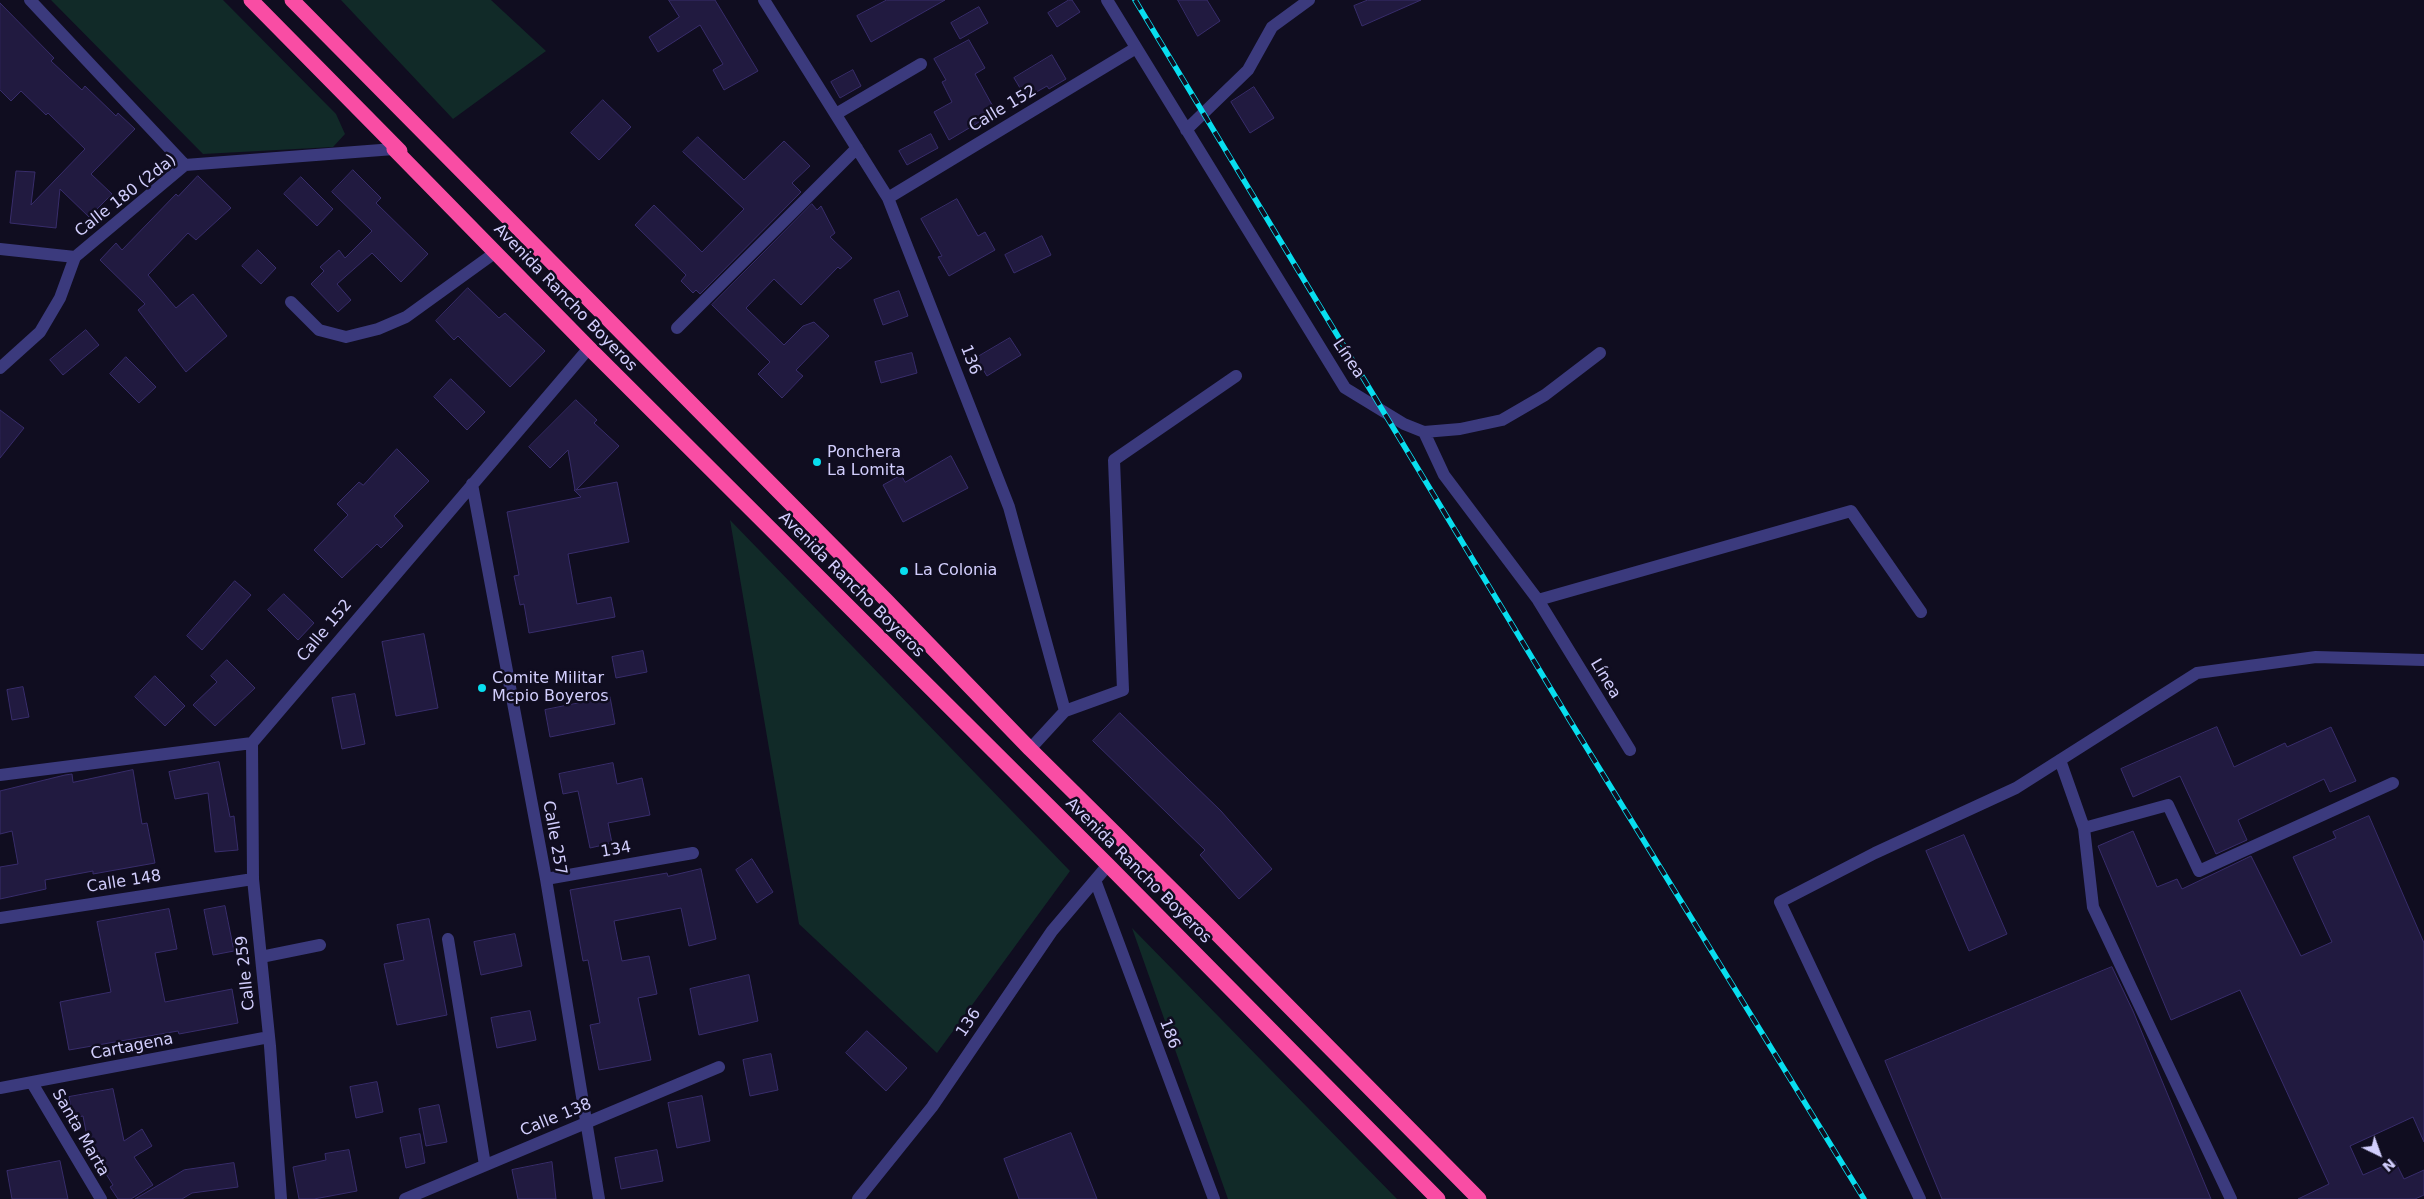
<!DOCTYPE html>
<meta charset="utf-8">
<style>
body{margin:0}
#map{position:relative;width:2424px;height:1199px;overflow:hidden;background:#100d20;font-family:"DejaVu Sans",sans-serif}
canvas{display:block}
.north{position:absolute;left:2354px;top:1129px;width:50px;height:50px;-webkit-text-stroke:4px #100d20;paint-order:stroke;rotate:138deg;font-size:14px;font-weight:700;line-height:20px;text-align:center;color:#d2cefd}
.north::after{content:'';display:block;margin:auto;width:18px;height:22px;background:#d2cefd;clip-path:polygon(50% 0,100% 100%,50% 72%,0 100%)}
</style>
<div id="map">
<canvas width="2424" height="1199"></canvas>
<div class="north">N</div>
</div>
<script>
const ctx = document.querySelector('canvas').getContext('2d');
ctx.lineJoin = 'round';
function paint(path, color) {
  ctx.fillStyle = color;
  ctx.fill(path, 'evenodd');
}
function strokePath(path, color, width, dash) {
  ctx.strokeStyle = color;
  ctx.lineWidth = width;
  ctx.lineCap = dash ? 'butt' : 'round';
  ctx.setLineDash(dash || []);
  ctx.stroke(path);
}
function write(font, color, halo, rows, align = 'center') {
  ctx.font = font + ' "DejaVu Sans",sans-serif';
  ctx.lineWidth = 5;
  ctx.setLineDash([]);
  ctx.textBaseline = 'middle';
  ctx.strokeStyle = halo;
  ctx.fillStyle = color;
  for (const [text, x, y, turn = 0] of rows) {
    ctx.save();
    ctx.translate(x, y);
    ctx.rotate((+turn || 0) * Math.PI / 180);
    ctx.textAlign = isNaN(turn) ? turn : align;
    if (halo) ctx.strokeText(text, 0, 0);
    ctx.fillText(text, 0, 0);
    ctx.restore();
  }
}
const green = new Path2D(`
 M51,0H223L336,114L345,134L333,147L203,154Z
 M341,0H491L546,51L453,119Z
 M730,520L1070,871L937,1053L799,924Z
 M1132,928L1397,1199H1228Z`);
const building = new Path2D(`
 M669,0H715L758,71L724,90L713,70L723,64L700,25L658,52L649,37L679,17Z
 M887,0H945L871,42L857,16Z
 M1069,0H1072L1080,12L1057,27L1048,13Z
 M1178,0H1207L1220,21L1198,36Z
 M1368,0H1421L1362,26L1354,6Z
 M0,3L54,58L51,61L82,90L85,86L116,116L118,113L135,129L91,174L112,194L89,217L60,189L56,228L10,223L16,171L35,172L31,205L85,149L48,113L46,115L21,91L11,101L0,90Z
 M979,7L988,23L960,39L951,23Z
 M969,40L985,68L975,74L996,112L949,140L934,112L952,102L942,82L946,80L934,59Z
 M1052,55L1066,79L1049,89L1047,86L1026,98L1014,78Z
 M853,70L861,86L840,98L831,82Z
 M1254,87L1274,118L1250,133L1231,102Z
 M603,100L631,127L599,160L571,133Z
 M931,134L938,148L907,165L899,151Z
 M698,137L744,180L784,141L810,166L792,183L801,192L700,294L696,290L693,293L681,281L686,275L635,225L654,205L702,252L744,209L683,152Z
 M353,170L381,198L376,203L428,254L401,282L372,253L337,284L351,300L338,312L311,284L324,271L320,267L339,250L345,258L372,231L332,192Z
 M198,176L231,208L196,240L188,233L148,275L176,308L193,294L227,336L186,372L138,310L145,304L100,260L116,243L122,250L176,194L178,196Z
 M301,177L333,209L317,226L284,194Z
 M957,199L978,236L985,232L995,250L949,276L938,257L942,256L921,219Z
 M812,204L817,210L821,206L835,233L830,237L852,258L840,269L838,267L801,305L774,279L746,308L784,345L803,326L814,322L829,336L796,370L803,376L782,398L758,374L770,362L712,305Z
 M1042,236L1051,255L1014,273L1005,255Z
 M258,250L276,268L261,284L242,266Z
 M468,288L499,318L505,313L545,351L510,387L458,336L454,340L436,321Z
 M899,291L908,316L883,325L874,300Z
 M86,330L99,345L63,375L50,360Z
 M1010,338L1021,355L987,376L976,358Z
 M912,353L917,373L881,383L875,362Z
 M126,357L156,387L139,403L110,374Z
 M451,379L485,412L467,430L434,397Z
 M576,400L597,420L594,423L619,446L576,490L617,482L629,542L568,554L577,604L611,597L615,617L529,633L524,604L520,605L514,576L519,575L507,512L581,497L574,490H575L568,450L550,468L529,447Z
 M0,410L24,428L0,458Z
 M397,449L429,481L394,516L403,526L381,548L377,544L342,578L314,550L348,515L337,504L359,482L363,485Z
 M951,456L968,488L903,522L883,485L901,475L905,482Z
 M235,581L251,595L202,650L187,636Z
 M284,594L314,623L298,640L268,610Z
 M424,634L438,708L396,716L382,642Z
 M643,651L647,672L616,678L612,657Z
 M227,660L255,688L215,726L193,705L217,682L211,676Z
 M155,676L185,706L165,726L135,697Z
 M23,687L29,717L12,720L7,690Z
 M355,694L365,744L342,749L332,698Z
 M610,697L615,724L550,737L545,710Z
 M1120,713L1221,811L1272,869L1239,899L1200,855L1205,850L1093,741Z
 M2217,727L2234,767L2285,743L2287,747L2331,727L2356,781L2330,792L2324,779L2238,820L2247,840L2216,854L2180,776L2133,797L2121,769Z
 M219,762L230,817L234,816L238,850L215,852L208,793L175,799L169,772Z
 M613,763L617,784L642,778L650,815L608,823L612,843L590,848L578,791L563,794L559,774Z
 M133,770L142,824L147,823L155,863L93,874V871L45,880L46,889L0,899V867L18,864L12,831L0,834V791L65,775L72,774L73,782Z
 M2369,816L2424,943V1142L2413,1117L2350,1146L2363,1175L2395,1161L2404,1179L2424,1170V1195L2415,1199H2298L2329,1184L2240,990L2171,1020L2098,846L2133,831L2157,887L2177,879L2182,889L2251,856L2301,956L2332,942L2293,857L2336,838L2333,832Z
 M1964,835L2007,934L1969,951L1926,851Z
 M752,859L773,892L757,903L736,870Z
 M701,869L716,939L689,946L681,908L614,921L622,961L649,956L657,994L638,998L651,1060L599,1070L590,1025L600,1023L588,960L583,961L570,890L667,873L668,876Z
 M225,906L234,951L213,955L204,910Z
 M169,909L177,949L155,953L165,1002L232,989L238,1023L179,1034L178,1031L69,1050L60,1002L111,992L97,922Z
 M429,919L447,1015L397,1025L384,964L404,960L397,925Z
 M515,934L522,966L481,975L474,942Z
 M2112,967L2133,1011L2211,1199H1942L1885,1061Z
 M749,975L758,1021L699,1035L690,989Z
 M530,1011L536,1040L497,1048L491,1018Z
 M867,1031L907,1068L886,1091L846,1053Z
 M771,1054L778,1090L750,1096L743,1060Z
 M377,1082L383,1112L356,1118L350,1087Z
 M113,1089L124,1141L142,1129L152,1146L134,1157L153,1185L131,1199H118L110,1187L113,1185L89,1147L83,1116L73,1118L69,1097Z
 M702,1096L710,1141L677,1148L668,1103Z
 M439,1105L447,1142L426,1146L419,1109Z
 M1071,1133L1097,1199H1019L1004,1159Z
 M420,1134L425,1163L406,1168L400,1138Z
 M349,1150L357,1191L314,1199H299L293,1167L326,1160L325,1154Z
 M657,1150L663,1181L621,1189L615,1158Z
 M60,1161L68,1199H12L7,1171Z
 M552,1162L556,1199H518L512,1170Z
 M234,1163L238,1187L192,1193L182,1199H135L184,1170Z`);
const minor = new Path2D(`
 M30,0L185,165
 M764,0L888,198L1009,507L1065,711L1030,749
 M1107,0L1345,388L1404,424L1424,432L1460,429L1502,420L1545,395L1600,353
 M836,114L921,64
 M1186,130L1248,70L1272,27L1309,0
 M888,198L1136,48
 M0,249L75,257L185,165L394,149
 M291,302L319,330L346,337L378,329L406,317L496,252
 M677,328L857,148
 M0,368L40,332L60,298L75,257
 M1424,432L1444,475L1538,600L1630,750
 M472,484L546,879L599,1199
 M1538,600L1851,511L1921,612
 M1065,711L1123,690L1114,460L1236,376
 M252,743L253,879L270,1046L281,1199
 M2060,760L2084,828L2093,907L2231,1199
 M0,775L252,743L589,348
 M2084,828L2168,805L2199,871L2393,783
 M546,879L693,853
 M1095,880L1214,1199
 M0,918L253,879
 M448,939L485,1165
 M261,957L320,945
 M32,1083L101,1199
 M0,1088L269,1037
 M405,1199L719,1067
 M858,1199L932,1107L1052,931L1108,865
 M1920,1199L1780,902L1875,853L2016,788L2197,673L2316,657L2424,660`);
const highway = new Path2D(`
 M251,0L400,151L394,149L589,348L1108,865L1438,1199
 M292,0L885,599L1030,749L1210,927L1479,1199`);
const rail = new Path2D(`
 M1135,0L1569,719L1864,1199`);
const markers = [
 [817,462,5,"#08deef"],
 [904,571,5,"#08deef"],
 [482,688,5,"#08deef"]
];
const streetNames = [
 ["Calle 152",1003,109,-31],
 ["Calle 180 (2da)",126,196,-38],
 ["Avenida Rancho Boyeros",565,298,46],
 ["Línea",1348,359,56],
 ["136",970,360,69],
 ["Avenida Rancho Boyeros",851,585,45],
 ["Calle 152",325,631,-50],
 ["Línea",1605,679,59],
 ["Calle 257",554,838,80],
 ["134",616,850,-10],
 ["Avenida Rancho Boyeros",1138,871,45],
 ["Calle 148",124,882,-9],
 ["Calle 259",246,973,-96],
 ["136",969,1023,-56],
 ["186",1169,1034,69],
 ["Cartagena",132,1047,-11],
 ["Calle 138",556,1118,-22],
 ["Santa Marta",80,1133,60]
];
const poiNames = [
 ["Ponchera",827,453],
 ["La Lomita",827,471],
 ["La Colonia",914,571],
 ["Comite Militar",492,679],
 ["Mcpio Boyeros",492,697]
];
paint(green, '#112a28');
paint(building, '#211a40');
strokePath(building, '#382d6b', 1);
strokePath(minor, '#3b3a7d', 12);
strokePath(highway, '#f94da4', 15);
strokePath(rail, '#08deef', 5.5);
strokePath(rail, '#100d20', 4, [11]);
for (const [x, y, r, color] of markers) {
  const dot = new Path2D();
  dot.arc(x, y, r, 0, 2 * Math.PI);
  ctx.fillStyle = color;
  ctx.fill(dot);
  strokePath(dot, '#100d20', 2);
}
write('16px', '#d2cefd', '#100d20', streetNames);
write('16px', '#d2cefd', '#100d20', poiNames, 'left');
</script>
